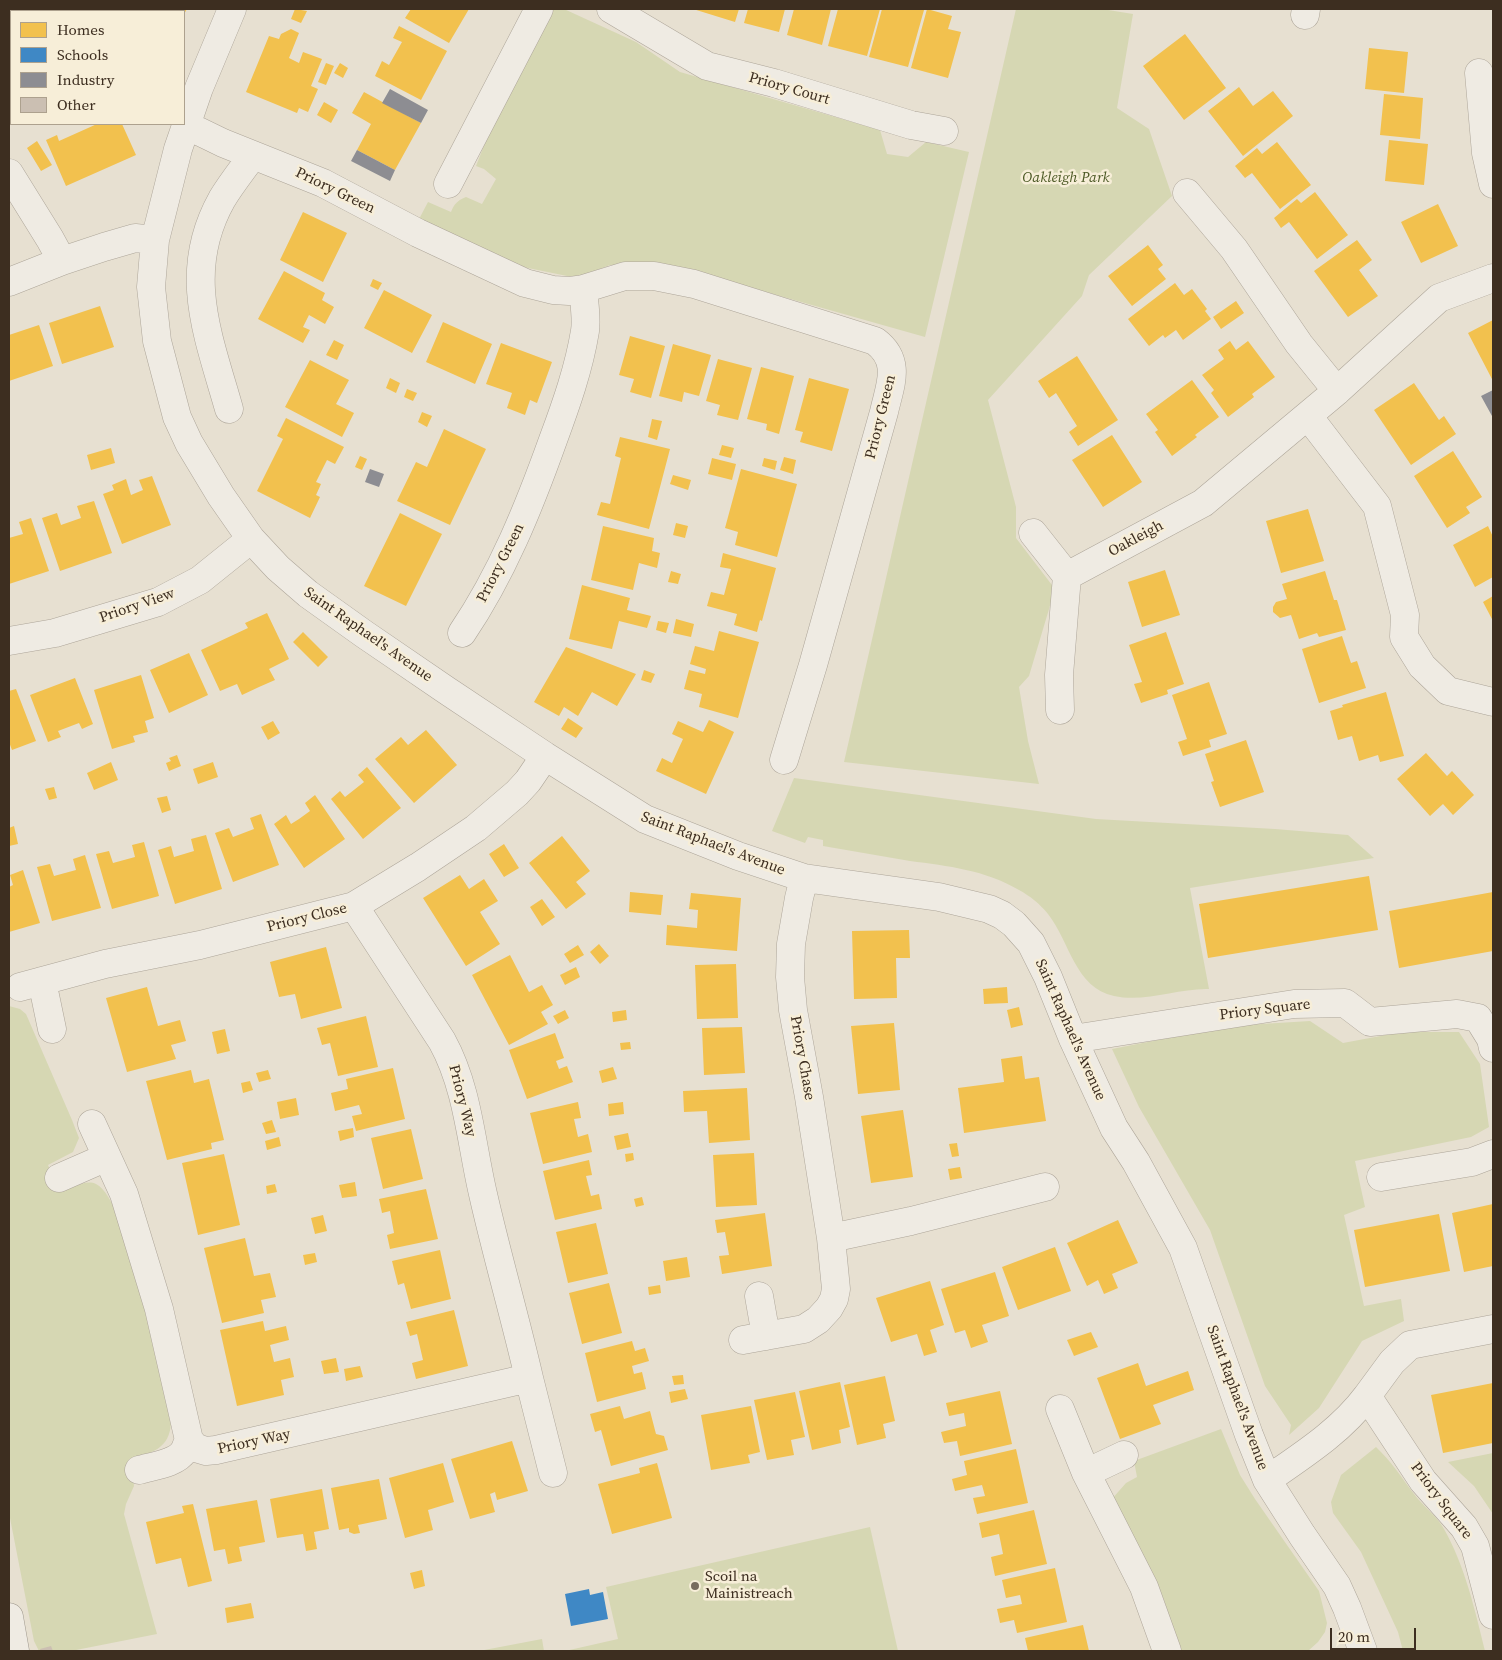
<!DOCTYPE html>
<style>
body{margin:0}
#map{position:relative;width:1502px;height:1660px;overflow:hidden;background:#e7e0d1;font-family:"Source Serif 4",serif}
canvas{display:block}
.frame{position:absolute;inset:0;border:10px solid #3d2e20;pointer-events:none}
.legend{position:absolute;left:10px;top:10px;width:175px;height:115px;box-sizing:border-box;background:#f7eed8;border:1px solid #ada18e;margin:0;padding:6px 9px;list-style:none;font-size:15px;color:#3d2e20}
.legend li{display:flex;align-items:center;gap:10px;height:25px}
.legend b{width:25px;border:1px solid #ada18e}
.scale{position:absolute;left:1330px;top:1628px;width:86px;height:22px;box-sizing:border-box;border:2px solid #3d2e20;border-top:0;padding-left:6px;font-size:15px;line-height:18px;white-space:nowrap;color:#3d2e20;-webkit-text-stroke:4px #f7eed8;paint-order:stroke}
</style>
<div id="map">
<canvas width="1502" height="1660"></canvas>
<div class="frame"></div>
<ul class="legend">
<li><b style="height:14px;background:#f2c14e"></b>Homes</li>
<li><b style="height:14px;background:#3f88c5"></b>Schools</li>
<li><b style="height:14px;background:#8d8d92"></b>Industry</li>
<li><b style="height:14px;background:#cbbfb2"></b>Other</li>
</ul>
<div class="scale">20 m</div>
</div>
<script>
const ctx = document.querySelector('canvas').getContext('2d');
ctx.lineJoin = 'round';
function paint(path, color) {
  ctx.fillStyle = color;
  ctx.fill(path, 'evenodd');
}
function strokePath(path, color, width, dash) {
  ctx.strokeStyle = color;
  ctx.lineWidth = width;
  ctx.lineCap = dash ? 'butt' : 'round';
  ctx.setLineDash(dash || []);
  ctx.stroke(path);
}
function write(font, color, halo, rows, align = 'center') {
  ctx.font = font + ' "Source Serif 4",serif';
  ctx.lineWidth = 5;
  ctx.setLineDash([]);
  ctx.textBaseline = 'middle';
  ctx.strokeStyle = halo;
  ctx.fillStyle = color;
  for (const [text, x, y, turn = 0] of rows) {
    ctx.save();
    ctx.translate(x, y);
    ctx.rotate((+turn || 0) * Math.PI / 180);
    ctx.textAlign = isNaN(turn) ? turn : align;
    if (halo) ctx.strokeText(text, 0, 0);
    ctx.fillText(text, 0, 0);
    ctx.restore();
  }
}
const green = new Path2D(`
 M552,9H564L636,42L680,72L880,130L887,154L908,157L926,142L969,152L925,337L688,270L610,265L577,278L523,267L418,221L428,202L451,212C454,204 458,200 466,197L482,204L496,179L484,169L476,166L487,138Z
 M1016,9H1102L1133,14L1117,108L1149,129L1172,196L1089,275L1082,296L988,400L1016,507V538L1055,589L1029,676L1019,687L1028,741L1039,784L844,762Z
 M794,778L1096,819L1275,829L1348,835L1374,858L1190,888L1209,989C1178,988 1145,1003 1114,996C1075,988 1070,942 1048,914C1040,904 1030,896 1019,890C985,870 948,866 910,861C881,856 852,851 823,846V840L808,837L805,843L772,831Z
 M9,1006L20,1009L26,1014L72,1120L79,1138L73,1152L48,1165L60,1192C70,1189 85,1179 96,1184C130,1201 162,1380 171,1422C170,1449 152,1452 131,1460L134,1486L126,1504L124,1514L157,1634L71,1651H39L34,1641L9,1513Z
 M1310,1021L1343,1043L1402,1032H1459L1480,1064L1489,1127L1471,1137L1355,1161L1365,1207L1344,1215L1364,1306L1401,1299L1404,1321L1362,1341L1319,1408L1289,1435L1291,1425L1265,1386L1210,1230L1139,1107L1112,1049L1229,1026Z
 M1221,1429L1240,1475L1255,1499L1319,1591L1327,1623L1325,1632L1318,1642L1308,1651H1179L1164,1600L1146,1564L1111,1500L1126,1483L1137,1477L1134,1461Z
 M1376,1447C1391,1461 1402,1478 1414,1494C1423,1506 1437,1516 1444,1529C1465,1566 1475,1610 1485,1651H1403L1398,1632L1361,1552L1333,1513L1331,1502L1341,1475Z
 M1493,1453V1514L1474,1486L1448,1462Z
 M870,1527L898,1651H565L618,1639L606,1587Z
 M542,1639L544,1651H479Z`);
const homes = new Path2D(`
 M9,9H30L31,11H11V20L9,21Z
 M47,9H53L54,11H41Z
 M157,9H187L184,14V11H161Z
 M295,9L307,11L301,23L291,19Z
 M411,9H469L449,43L405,18Z
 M693,9H739L735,22Z
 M748,9H785L779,32L744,23Z
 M794,9H831L822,45L787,35Z
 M838,9H880L867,56L828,46Z
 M882,9L924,10L908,67L869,57Z
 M927,9L952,16L948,29L961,32L948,78L911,68Z
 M11,24V83L9,77V25Z
 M399,26L447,51L421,100L375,76L382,61L389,65L402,42L393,38Z
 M291,29L299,33L289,58L299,63L303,52L322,59L311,86L318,89L308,112L299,108L297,113L246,92L269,36L279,39L281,34Z
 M1185,34L1226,88L1184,120L1143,66Z
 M1369,48L1408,52L1404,93L1365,89Z
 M326,63L334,66L326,85L318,82Z
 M340,63L348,68L343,78L334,73Z
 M1239,87L1253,106L1273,91L1293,116L1243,156L1208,111Z
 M364,92L421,123L395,170L357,150L371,124L352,113Z
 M1384,94L1423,98L1420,139L1380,135Z
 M324,102L338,110L331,123L317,115Z
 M97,124H122L136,155L66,186L46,140L57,135L59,141Z
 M1389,140L1428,144L1424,185L1385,181Z
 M37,141L52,165L41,171L27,148Z
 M1277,142L1311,185L1280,209L1252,173L1245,178L1235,166L1257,148L1262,154Z
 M1315,192L1348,235L1317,259L1289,222L1281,228L1274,218L1297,199L1301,203Z
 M1438,204L1458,246L1421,263L1401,222Z
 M303,212L347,233L323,282L280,260Z
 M1357,240L1372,260L1359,270L1378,296L1348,317L1314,271Z
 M1148,245L1163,265L1158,269L1166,279L1132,306L1108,276Z
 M284,271L325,293L322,300L334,307L325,324L309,315L303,327L310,330L303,343L258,319Z
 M373,279L382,283L378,290L370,286Z
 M1175,283L1184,295L1192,289L1207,309L1205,311L1211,319L1183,340L1176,330L1165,338L1163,335L1149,346L1128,319Z
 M384,290L432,315L412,353L364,328Z
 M1236,301L1244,313L1221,329L1213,317Z
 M100,306L114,347L62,364L49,323Z
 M1493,320V381L1468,333Z
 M443,322L492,344L475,384L426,362Z
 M39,325L53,366L9,381V335Z
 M630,336L665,346L651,398L630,392L634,379L619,375Z
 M334,340L344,345L337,360L326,355Z
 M1230,341L1236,350L1248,341L1275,377L1252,394L1254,397L1228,417L1211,393L1214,390L1202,375L1224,359L1218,350Z
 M501,343L552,362L537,403L530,400L525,415L507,408L512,393L486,384Z
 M673,344L711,355L699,396L684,392L682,402L659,396Z
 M1077,356L1118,420L1078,446L1069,432L1077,426L1056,393L1049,398L1038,381Z
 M718,359L752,368L738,420L717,415L720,405L706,401Z
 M310,360L349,380L336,404L354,413L342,437L285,407Z
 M761,367L794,376L779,434L766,430L767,424L747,419Z
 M390,378L400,383L396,393L386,388Z
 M809,378L849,389L832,451L800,442L803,432L795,430Z
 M1192,380L1219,417L1195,435L1197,437L1172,456L1155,432L1158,430L1146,414Z
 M1414,383L1439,420L1444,416L1456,434L1411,465L1374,410Z
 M407,389L417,393L413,401L404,397Z
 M422,412L432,416L427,427L418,422Z
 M286,418L344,447L335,464L327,460L316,482L321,484L316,495L320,497L310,518L257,491L283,439L277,436Z
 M652,419L662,421L657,440L648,437Z
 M444,429L486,449L450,525L397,501L416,462L427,467Z
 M1112,435L1142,482L1103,507L1072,460Z
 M620,437L670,449L649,529L597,515L601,502L610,504L621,458L615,456Z
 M722,445L734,448L731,458L719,455Z
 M111,448L115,463L91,470L87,455Z
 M1453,451L1482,497L1466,507L1470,513L1447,528L1414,476Z
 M360,456L367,459L362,470L355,467Z
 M784,457L796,460L793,474L780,470Z
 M712,458L736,464L732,480L708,474Z
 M764,458L777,461L775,470L762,466Z
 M741,469L797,484L777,557L735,545L738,532L725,528Z
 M673,475L691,480L688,490L670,484Z
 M152,476L171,525L122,544L103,494L114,490L112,485L126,479L131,495L143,490L139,480Z
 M94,501L112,553L60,571L42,518L57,513L61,525L81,518L77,506Z
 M1308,509L1324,561L1281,573L1266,521Z
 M400,513L442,534L406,606L364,586Z
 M31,518L49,571L9,584V538L23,534L19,522Z
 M676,523L688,526L685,538L673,535Z
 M603,526L654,538L652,551L660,553L657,568L639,563L633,590L591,580Z
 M1488,526L1493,537V577L1475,587L1453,545Z
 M723,553L776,568L762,621L760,620L757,632L734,625L737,614L707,606L711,592L724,595L731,569L720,567Z
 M1165,570L1180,615L1142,627L1128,582Z
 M671,571L681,574L678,584L668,582Z
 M1325,571L1334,600H1337L1346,630L1319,637L1317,633L1299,639L1291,615L1280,618L1273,612V607L1276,602L1287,599L1282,584Z
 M582,585L630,598L627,610L651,616L647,628L619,621L612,649L569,639Z
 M1493,596V621L1483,602Z
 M267,613L289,659L269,669L275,680L259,687L242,695L237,684L220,691L201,650L248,628L245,623Z
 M676,619L694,624L691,637L673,633Z
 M658,621L669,623L666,633L656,630Z
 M719,631L759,642L738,718L699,707L702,694L684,689L689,670L705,674L706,669L690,664L695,646L714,651Z
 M303,632L328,657L318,667L293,642Z
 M1166,632L1184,684L1167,690L1168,694L1141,703L1134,684L1142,682L1129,645Z
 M1342,636L1351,663L1357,661L1366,688L1319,703L1302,649Z
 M566,647L636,674L617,706L592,692L578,716L564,707L559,716L534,702Z
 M189,653L208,695L169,713L150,670Z
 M644,670L655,674L651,683L641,680Z
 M141,675L154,718L145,721L148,732L133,736L135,742L112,749L94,690Z
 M75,678L93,724L82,729L79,723L58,731L61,737L48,742L30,695Z
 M1209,682L1227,734L1209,740L1211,747L1183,756L1178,742L1187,739L1172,695Z
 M16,689L36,741L12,750L9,742V691Z
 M1386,692L1404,756L1380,762L1378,755L1359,761L1352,736L1338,740L1330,711L1343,707L1342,705Z
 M568,718L583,728L576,738L561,729Z
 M709,720L734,732L706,794L656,771L662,758L672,763L683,739L672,734L678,721L703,732Z
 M273,721L280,733L268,740L261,727Z
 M426,730L457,765L414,803L375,759L401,737L408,745Z
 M1246,740L1264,792L1220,807L1211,782L1214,781L1205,754Z
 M1426,753L1447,776L1452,771L1474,795L1453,815L1443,804L1430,816L1397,779Z
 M177,755L181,766L169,771L166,763L171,761L169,758Z
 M111,762L118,780L94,790L87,773Z
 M213,762L218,777L198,784L193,769Z
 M367,767L401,808L363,839L331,799L340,791L345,797L364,782L358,775Z
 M54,787L57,798L49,800L45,789Z
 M315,795L345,839L304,868L274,824L286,815L291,824L299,819L310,811L305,803Z
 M167,796L171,810L162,813L157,798Z
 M261,814L279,865L233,882L215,833L229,828L233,837L254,829L250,818Z
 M14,826L18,844L9,846V828Z
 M206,835L222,889L175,904L158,850L171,846L174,857L194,851L191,839Z
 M562,836L590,871L576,882L586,894L566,909L529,863Z
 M144,842L159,896L112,909L96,854L109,851L113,863L135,857L132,845Z
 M504,844L519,868L504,877L489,854Z
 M85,855L101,908L52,921L37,867L50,864L54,876L76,870L73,859Z
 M23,870L40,923L9,932V887L13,885L10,875Z
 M460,875L469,889L484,879L498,901L480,912L500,944L466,966L423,898Z
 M1369,876L1378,930L1208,958L1199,904Z
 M630,892L663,895L661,915L629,912Z
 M1493,892V951L1399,968L1389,911Z
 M691,893L741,898L737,951L666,945L667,925L697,928L698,910L689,909Z
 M542,899L555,917L542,926L530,907Z
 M909,930L910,958H896L897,998L854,999L852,931Z
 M599,944L609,956L600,964L590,952Z
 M578,945L584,955L570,963L564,954Z
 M326,947L342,1008L301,1019L295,994L279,997L270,962Z
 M510,955L529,992L542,985L553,1005L541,1012L548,1024L509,1045L472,975Z
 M736,964L738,1018L697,1019L695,965Z
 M576,967L580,977L565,985L560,975Z
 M147,987L158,1026L180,1020L186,1041L171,1045L176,1059L127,1072L106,998Z
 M1007,987L1008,1003L984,1004L983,989Z
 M1019,1007L1023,1025L1011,1028L1007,1010Z
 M565,1010L569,1018L558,1024L553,1016Z
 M626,1010L627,1020L613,1022L612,1012Z
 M366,1016L378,1067L338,1076L330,1043L322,1045L317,1028Z
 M894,1023L900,1090L858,1094L851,1026Z
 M742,1027L745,1073L704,1075L702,1028Z
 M225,1029L230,1051L217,1054L212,1032Z
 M555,1033L564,1058L556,1061L559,1069L567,1066L573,1082L527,1099L509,1050Z
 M630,1042L631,1049L621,1050L620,1043Z
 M1022,1056L1025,1079L1039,1077L1046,1121L964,1133L958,1088L1004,1082L1001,1059Z
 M613,1067L617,1079L602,1083L599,1071Z
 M393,1068L405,1119L356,1131L352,1116L362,1114L359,1105L335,1111L331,1093L348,1089L346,1079Z
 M191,1070L194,1083L209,1079L224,1140L211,1143L212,1149L167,1160L146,1081Z
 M268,1070L271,1079L259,1082L256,1073Z
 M250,1081L253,1090L243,1093L241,1083Z
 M747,1088L750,1140L709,1143L707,1111L684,1112L683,1091Z
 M296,1098L299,1115L280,1119L277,1102Z
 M578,1102L581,1118L574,1119L578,1137L588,1134L592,1152L543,1164L530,1113Z
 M623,1102L624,1114L609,1116L608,1104Z
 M903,1110L913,1177L871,1183L861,1116Z
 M272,1120L276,1132L266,1134L262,1123Z
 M353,1128L354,1137L340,1141L338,1131Z
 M411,1129L423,1179L383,1189L371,1138Z
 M628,1133L631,1147L617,1150L614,1136Z
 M279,1137L281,1146L267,1150L265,1141Z
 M957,1143L959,1156L952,1157L949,1144Z
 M633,1153L634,1160L626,1162L625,1154Z
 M754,1153L757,1205L716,1207L713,1155Z
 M224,1154L240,1225L198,1235L182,1163Z
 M589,1160L592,1175L586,1176L591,1196L599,1194L602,1209L555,1220L543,1171Z
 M960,1167L962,1178L950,1180L948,1169Z
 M355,1182L357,1196L342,1198L339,1185Z
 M275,1184L277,1192L267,1194L266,1186Z
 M426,1189L438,1239L390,1249L387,1235L394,1233L390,1211L382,1213L379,1199Z
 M642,1197L644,1205L636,1207L634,1199Z
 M1493,1204V1266L1464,1272L1452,1213Z
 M765,1213L772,1266L722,1274L719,1256L729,1255L725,1232L717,1233L715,1220Z
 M1439,1214L1450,1271L1365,1287L1354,1230Z
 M323,1215L327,1231L315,1234L311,1218Z
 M1118,1220L1138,1263L1112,1274L1118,1288L1104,1294L1098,1280L1087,1286L1067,1243Z
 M596,1223L608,1274L568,1283L556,1232Z
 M245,1238L254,1276L270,1273L276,1297L261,1300L264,1313L222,1323L204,1248Z
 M1055,1247L1071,1291L1018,1310L1002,1267Z
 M440,1250L451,1299L411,1309L404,1283L398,1285L392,1261Z
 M315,1253L317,1262L305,1265L303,1255Z
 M687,1257L690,1277L666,1281L663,1261Z
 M995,1272L1009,1316L982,1325L988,1342L971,1348L965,1330L955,1333L941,1289Z
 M930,1281L944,1325L930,1330L937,1352L924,1356L917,1334L891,1342L876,1298Z
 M609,1283L622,1333L582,1344L569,1293Z
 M660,1285L661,1293L649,1295L648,1287Z
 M454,1310L468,1366L416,1379L412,1363L423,1360L417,1334L410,1336L406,1322Z
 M263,1321L265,1331L286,1326L289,1340L270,1345L274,1362L290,1358L294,1377L281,1380L284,1395L237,1406L220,1330Z
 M1091,1332L1098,1347L1074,1356L1067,1340Z
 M632,1341L635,1351L645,1348L649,1361L632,1366L634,1374L642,1372L646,1389L597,1402L585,1353Z
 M336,1358L339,1372L324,1374L321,1361Z
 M1138,1363L1146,1386L1188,1371L1194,1390L1153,1405L1161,1424L1120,1439L1097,1378Z
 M360,1366L363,1377L346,1381L344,1369Z
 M683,1375L684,1384L674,1385L672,1376Z
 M885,1376L895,1421L883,1424L886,1438L857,1445L844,1385Z
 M840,1382L850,1427L839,1430L841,1443L812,1450L799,1391Z
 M1493,1383V1443L1443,1453L1431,1395Z
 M685,1389L688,1399L671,1403L669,1392Z
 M1000,1391L1012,1444L960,1456L957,1441L944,1443L941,1432L966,1426L964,1413L949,1416L946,1403Z
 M795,1392L805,1437L791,1440L794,1455L767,1460L754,1400Z
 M620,1406L624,1419L650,1411L656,1434L664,1436L668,1450L611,1466L601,1430L595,1432L590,1414Z
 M751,1406L760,1452L748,1455L750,1463L711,1470L701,1415Z
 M512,1441L528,1491L497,1500L495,1492L490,1494L495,1512L470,1519L451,1459Z
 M1016,1449L1028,1503L977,1514L973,1498L985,1496L982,1485L955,1491L952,1479L967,1475L964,1461Z
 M443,1463L454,1502L428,1510L433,1530L405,1538L389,1478Z
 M657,1463L672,1518L612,1534L598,1484L640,1473L639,1468Z
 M379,1479L387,1519L358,1525L360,1533L354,1534L349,1532V1528L339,1530L331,1488Z
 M322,1489L329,1529L314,1532L317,1549L306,1551L303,1534L277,1538L270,1499Z
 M257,1500L265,1542L239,1547L242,1561L228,1564L225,1549L214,1551L206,1509Z
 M193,1504L212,1581L188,1587L181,1558L156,1564L146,1522L184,1513L182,1506Z
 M1034,1510L1047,1564L995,1576L991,1557L1003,1554L999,1534L982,1538L979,1523Z
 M1055,1568L1067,1622L1017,1633L1014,1620L1000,1623L997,1609L1022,1604L1020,1595L1006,1598L1002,1580Z
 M422,1570L425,1586L414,1589L410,1573Z
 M251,1603L254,1618L227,1623L225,1608Z
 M1083,1625L1089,1651H1028L1025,1638Z`);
const schools = new Path2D(`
 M589,1589L590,1595L603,1592L608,1619L571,1626L565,1594Z`);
const industry = new Path2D(`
 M390,89L428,110L421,123L382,103Z
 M357,150L395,170L390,181L351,161Z
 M1493,390V415L1492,416L1481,396Z
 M370,469L384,474L379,487L365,482Z`);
const building = new Path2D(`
 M51,1646L53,1651H41L40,1649Z`);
const street = new Path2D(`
 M232,9L199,88L178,149L155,240L151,287L157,341L177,417L189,443L221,496L251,539L278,568L308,594L364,634L446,690L545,756L645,819L738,856L804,878L939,897L989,909L1002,915L1014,924L1031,943L1048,977L1073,1039L1114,1128L1136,1162L1183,1248L1249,1435L1267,1480L1302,1535L1337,1586L1347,1608L1363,1651
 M611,9L707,66L774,83L911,125L944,131
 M1305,15L1306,9
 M1479,73L1486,153L1493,184
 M186,125L223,143L323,183L418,233L525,283L553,290L569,291L583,289L625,276H654L694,284L875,341C902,361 890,385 884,412L813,665L784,760
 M9,173L50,239L62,261
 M448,184L539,9
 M1187,193L1234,249L1299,344L1337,391
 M9,282L62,261L104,247L135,238L155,240
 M229,409C208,335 181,272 222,199C231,184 243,169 253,155
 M1308,416L1377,506L1405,615L1404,637L1422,666L1448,691L1493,702
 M1033,533L1067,576
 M1067,576L1203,503L1337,391L1439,298L1493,278
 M462,633C502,574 529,507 553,440C566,405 579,368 585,331C587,318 584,302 583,289
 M9,641L55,633L158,602L200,580L251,539
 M1060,710L1059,675L1067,576
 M42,981L52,1029
 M20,987L105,964L200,945L354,906L418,867L476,828L517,793L528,781L545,756
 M1073,1039L1294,1004L1345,1003L1370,1022L1457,1014L1478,1018L1491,1039L1493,1048
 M92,1124L124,1194L159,1309L189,1440L196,1448L206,1451L216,1450L529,1378C515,1317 497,1256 483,1194C471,1143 468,1088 442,1041L354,906
 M1381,1177L1472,1162L1493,1154
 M59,1178L107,1157
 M831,1238L911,1221L1045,1187
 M759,1296L766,1336
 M743,1340L804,1329L818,1320L829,1308L834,1299L836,1289L831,1238L809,1097L793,1010L790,977L791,944L799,898L804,878
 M529,1378L553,1473
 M1367,1396L1392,1362L1410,1345L1493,1329
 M1060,1409L1086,1473L1144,1587L1167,1651
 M139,1470C152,1466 176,1464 184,1451C186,1448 187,1443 189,1440
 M1086,1473L1124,1455
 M1267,1480C1303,1455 1341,1431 1367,1396L1423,1481L1464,1527L1475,1546L1493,1615`);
const secondary = new Path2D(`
 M9,1617L15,1651`);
const markers = [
 [695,1586,5,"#786c5e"]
];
const streetNames = [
 ["Priory Court",789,89,16],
 ["Priory Green",335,191,26],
 ["Priory Green",881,417,-76],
 ["Oakleigh",1136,539,-28],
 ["Priory Green",501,563,-63],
 ["Priory View",137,606,-19],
 ["Saint Raphael's Avenue",368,635,35],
 ["Saint Raphael's Avenue",713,844,21],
 ["Priory Close",307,918,-14],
 ["Priory Square",1265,1010,-7],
 ["Saint Raphael's Avenue",1070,1030,66],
 ["Priory Chase",802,1058,80],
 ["Priory Way",462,1101,76],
 ["Saint Raphael's Avenue",1237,1398,70],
 ["Priory Way",254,1442,-12],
 ["Priory Square",1441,1501,53]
];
const parkNames = [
 ["Oakleigh Park",1066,178]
];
const poiNames = [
 ["Scoil na",705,1577],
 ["Mainistreach",705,1594]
];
paint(green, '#d6d7b3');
paint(homes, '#f2c14e');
paint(schools, '#3f88c5');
paint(industry, '#8d8d92');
paint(building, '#cbbfb2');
strokePath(street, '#ada599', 29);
strokePath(secondary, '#9c958a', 29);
strokePath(street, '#efebe3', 28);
strokePath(secondary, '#efebe3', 28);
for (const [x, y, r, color] of markers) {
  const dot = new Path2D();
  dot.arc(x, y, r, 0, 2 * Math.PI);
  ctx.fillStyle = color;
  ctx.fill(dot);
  strokePath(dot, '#f7eed8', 2);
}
write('15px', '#3d2e20', '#f7eed8', streetNames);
write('italic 15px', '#4d5a26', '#f7eed8', parkNames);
write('15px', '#3d2e20', '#f7eed8', poiNames, 'left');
</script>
